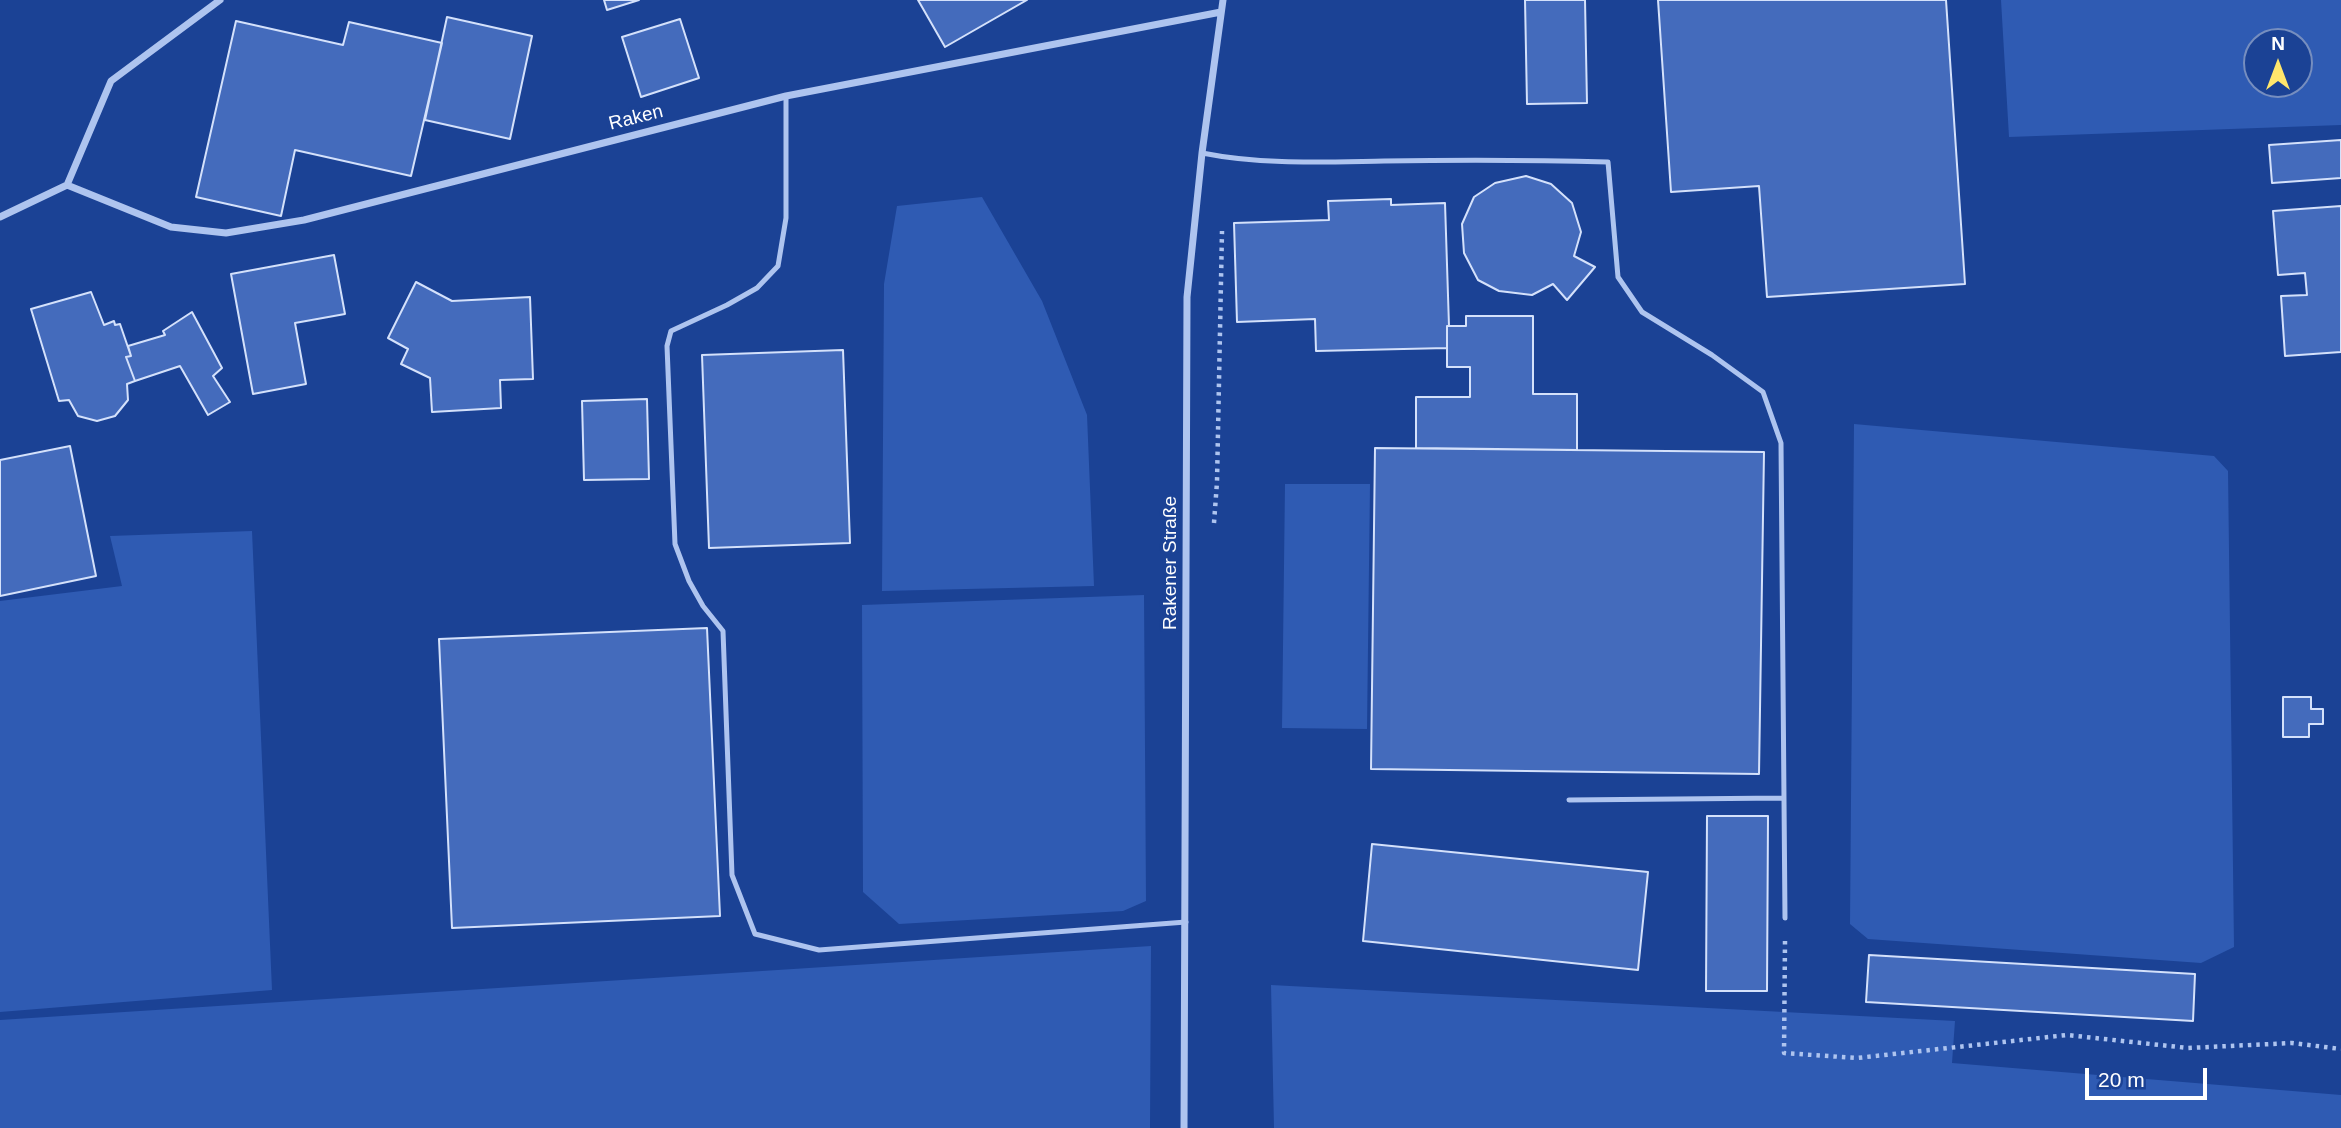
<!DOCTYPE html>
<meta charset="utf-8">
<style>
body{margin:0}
#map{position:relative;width:2341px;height:1128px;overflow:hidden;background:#1b4295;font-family:Arial,sans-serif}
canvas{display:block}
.north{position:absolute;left:2243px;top:28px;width:70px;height:70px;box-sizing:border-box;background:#1b4295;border:2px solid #768ebf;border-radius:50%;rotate:0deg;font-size:19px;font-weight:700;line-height:28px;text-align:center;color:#fff}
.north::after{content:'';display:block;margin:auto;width:24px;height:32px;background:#ffe66c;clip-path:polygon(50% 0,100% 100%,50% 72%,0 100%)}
.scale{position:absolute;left:2085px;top:1068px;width:122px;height:32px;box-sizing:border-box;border:4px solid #fff;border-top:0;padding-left:9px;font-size:21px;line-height:24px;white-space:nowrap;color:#fff;-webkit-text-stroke:5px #1b4295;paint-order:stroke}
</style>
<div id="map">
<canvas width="2341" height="1128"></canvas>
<div class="north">N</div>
<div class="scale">20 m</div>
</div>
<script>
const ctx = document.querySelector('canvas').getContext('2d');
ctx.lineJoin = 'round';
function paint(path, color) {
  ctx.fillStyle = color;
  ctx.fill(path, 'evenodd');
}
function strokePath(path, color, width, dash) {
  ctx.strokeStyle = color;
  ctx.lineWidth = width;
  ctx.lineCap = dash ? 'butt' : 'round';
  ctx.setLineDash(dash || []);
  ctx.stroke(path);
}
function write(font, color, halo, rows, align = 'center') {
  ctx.font = font + ' Arial,sans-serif';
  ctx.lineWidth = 7;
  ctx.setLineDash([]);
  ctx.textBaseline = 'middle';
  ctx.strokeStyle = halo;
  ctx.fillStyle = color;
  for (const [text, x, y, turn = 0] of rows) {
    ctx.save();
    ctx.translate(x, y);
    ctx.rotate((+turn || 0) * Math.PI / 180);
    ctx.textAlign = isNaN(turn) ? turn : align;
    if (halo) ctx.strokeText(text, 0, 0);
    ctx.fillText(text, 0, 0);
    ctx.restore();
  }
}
const green = new Path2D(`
 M2001,0H2341V125L2009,137ZM2257,42H2299V84H2257Z
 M982,197L1042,301L1087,415L1094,586L882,591L884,284L897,206Z
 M1854,424L2214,456L2228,471L2234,947L2201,963L1868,939L1850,924Z
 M1285,484H1370L1367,729L1282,728Z
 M252,531L272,990L0,1012V601L122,586L110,536Z
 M1144,595L1146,901L1123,911L899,924L863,892L862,605Z
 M1151,946L1150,1128H0V1020Z
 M1271,985L1955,1021L1952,1063L2341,1095V1128H1274Z`);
const building = new Path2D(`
 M604,0H639L607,10Z
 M918,0H1027L945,47Z
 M1525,0H1585L1587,103L1527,104Z
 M1658,0H1946L1965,284L1767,297L1759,186L1671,192Z
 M447,17L532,36L510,139L425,120Z
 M680,19L699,78L641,97L622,37Z
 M236,21L343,45L349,22L442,43L411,176L295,150L281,216L196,197Z
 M2341,140V178L2272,183L2269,145Z
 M1526,176L1551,184L1572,203L1581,232L1574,256L1595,267L1567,300L1553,284L1532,295L1499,291L1478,280L1464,253L1462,224L1474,197L1495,183Z
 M1391,199V205L1445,203L1449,326H1447V348L1316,351L1315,319L1237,322L1234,223L1329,220L1328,201Z
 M2341,206V352L2285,356L2281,296L2307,295L2305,273L2278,275L2273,211Z
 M334,255L345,314L295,323L306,384L253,394L231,274Z
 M416,282L452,301L530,297L533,379L500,380L501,408L432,412L430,378L401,364L408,349L388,338Z
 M91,292L104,325L114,321L115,325L120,324L131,356L126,357L135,381L127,384L128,400L115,416L97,421L78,416L69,400L59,401L31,309Z
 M192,312L222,368L213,376L230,402L208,415L180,366L135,381L126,357L131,356L128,346L165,335L163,331Z
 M1466,316H1533V394H1577V450L1416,448V397H1470V367H1447V326H1466Z
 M843,350L850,543L709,548L702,355Z
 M647,399L649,479L584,480L582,401Z
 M70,446L96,576L0,596V460Z
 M1375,448L1764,452L1759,774L1371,769Z
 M707,628L720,916L452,928L439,639Z
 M2283,697H2311V709H2323V724H2309V737H2283Z
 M1707,816H1768L1767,991H1706Z
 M1372,844L1648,872L1638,970L1363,941Z
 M1869,955L2195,974L2193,1021L1866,1002Z`);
const path = new Path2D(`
 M1214,523L1217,482L1222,231
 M1785,941L1784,1053L1857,1058L2067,1035L2188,1048L2292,1043L2341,1049`);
const lane = new Path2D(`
 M786,96V218L778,266L757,288L727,305L671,331L667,346L675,544L689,581L703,606L723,631L732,875L755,934L819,950L1186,922
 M1202,153C1262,165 1323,162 1384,161C1459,160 1533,160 1608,162L1618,277L1642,312L1712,355L1763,392L1781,443L1785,918
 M1569,800L1783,798`);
const street = new Path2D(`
 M67,185L171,227L226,233L304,220L786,96L1221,12
 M0,217L67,185L111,81L220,0
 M1184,1128L1187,297L1202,153L1223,0`);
const streetNames = [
 ["Raken",636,118,-14],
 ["Rakener Straße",1171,563,-90]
];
paint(green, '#2f5bb3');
paint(building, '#446bbc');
strokePath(building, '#d4e1fb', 2);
strokePath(path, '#aec4ef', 4.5, [3.5, 5]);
strokePath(lane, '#aec4ef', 5);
strokePath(street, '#aec4ef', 7);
write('19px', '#fff', '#1b4295', streetNames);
</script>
